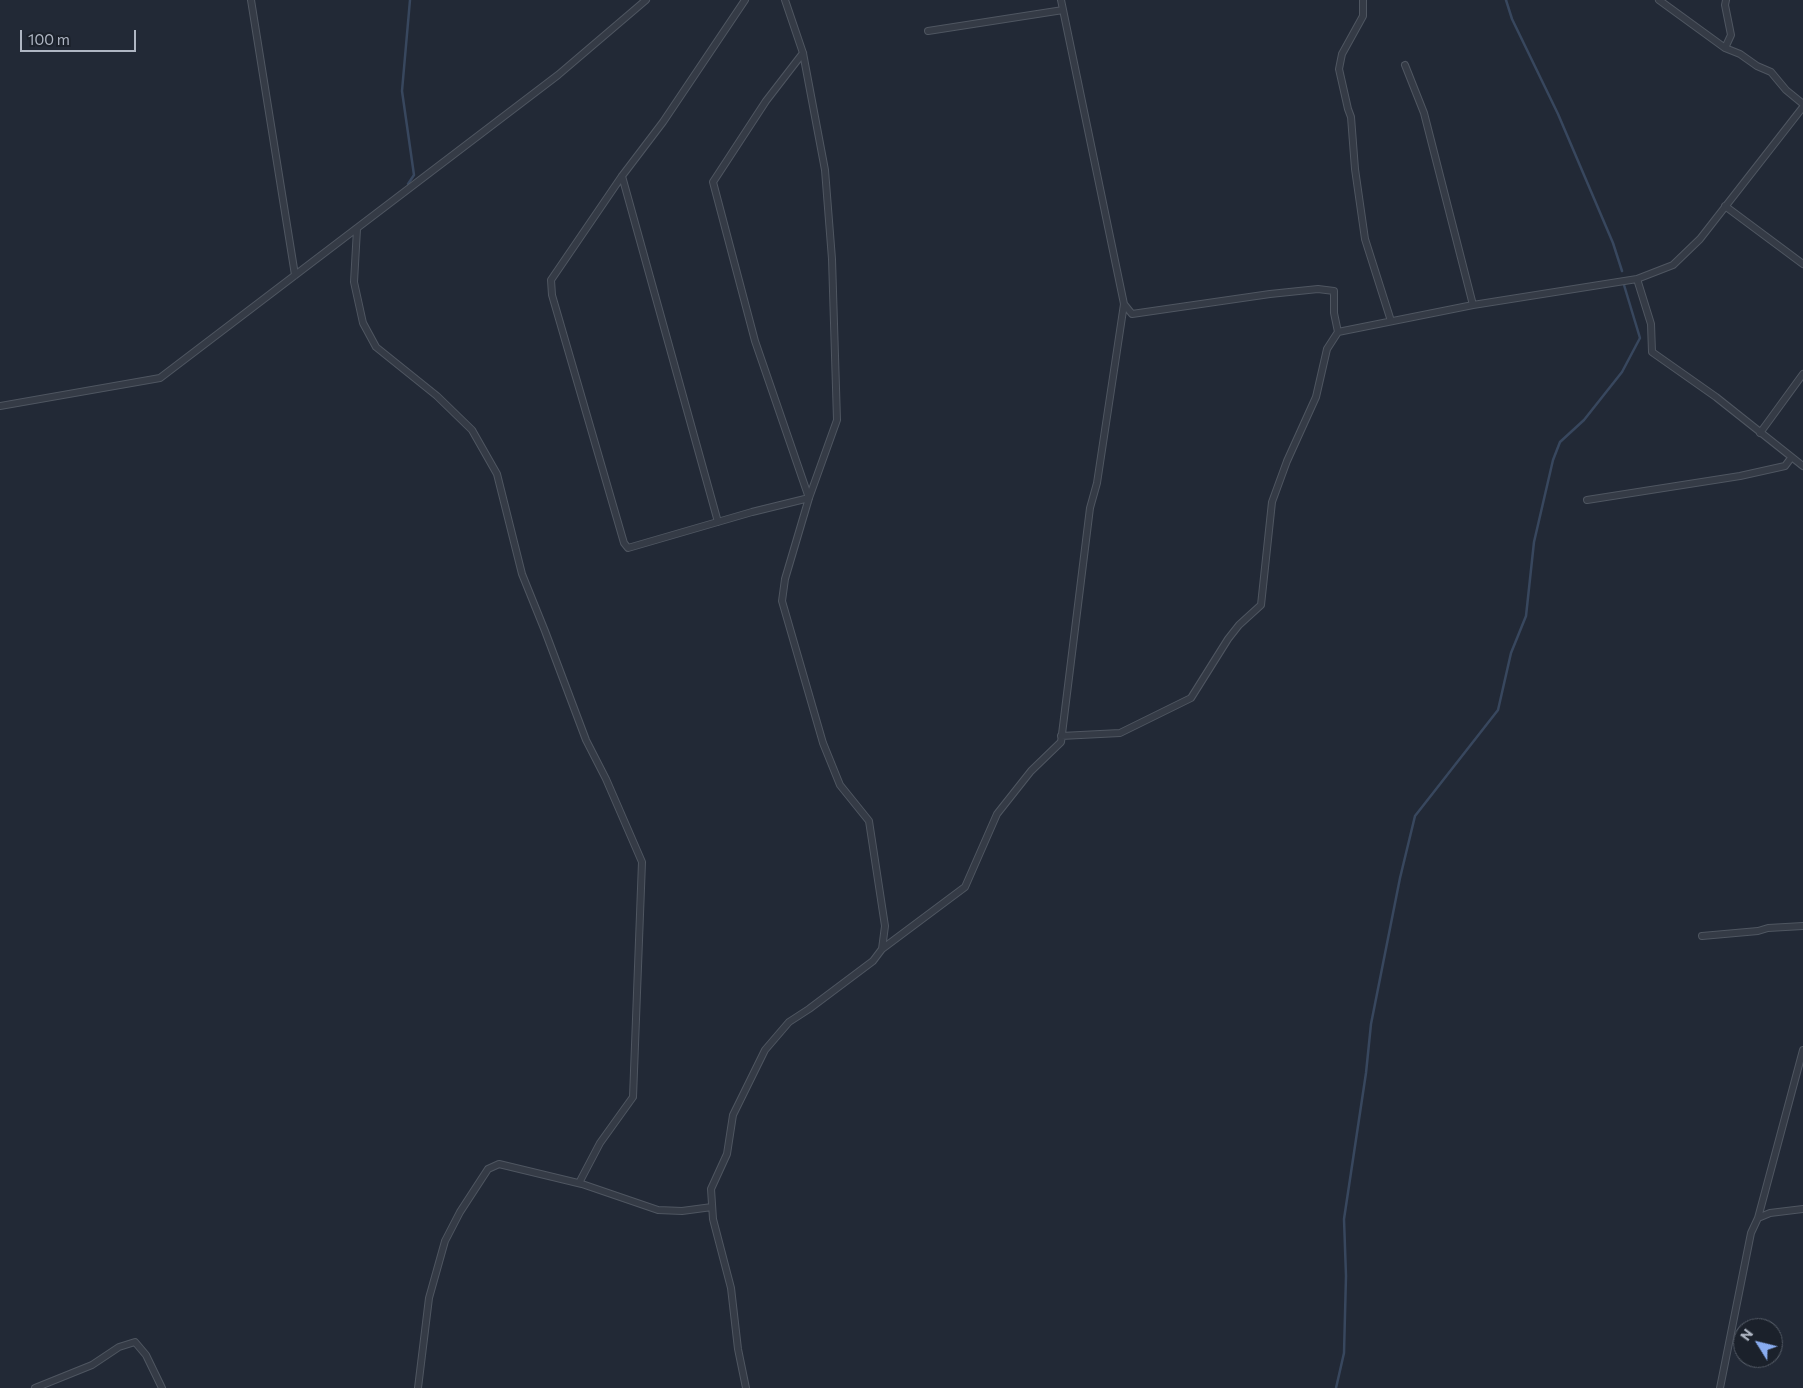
<!DOCTYPE html>
<style>
body{margin:0}
#map{position:relative;width:1803px;height:1388px;overflow:hidden;background:#222936;font-family:Commissioner,sans-serif}
canvas{display:block}
.north{position:absolute;left:1733px;top:1318px;width:50px;height:50px;box-sizing:border-box;background:#1b212b;border:1px solid #565d68;border-radius:50%;rotate:306deg;font-size:14px;font-weight:700;line-height:20px;text-align:center;color:#afb6c3}
.north::after{content:'';display:block;margin:auto;width:18px;height:22px;background:#89acef;clip-path:polygon(50% 0,100% 100%,50% 72%,0 100%)}
.scale{position:absolute;left:20px;top:30px;width:116px;height:22px;box-sizing:border-box;border:2px solid #afb6c3;border-top:0;padding-left:6px;font-size:15px;line-height:18px;white-space:nowrap;color:#afb6c3;-webkit-text-stroke:4px #1b212b;paint-order:stroke}
</style>
<div id="map">
<canvas width="1803" height="1388"></canvas>
<div class="north">N</div>
<div class="scale">100 m</div>
</div>
<script>
const ctx = document.querySelector('canvas').getContext('2d');
ctx.lineJoin = 'round';
function strokePath(path, color, width, dash) {
  ctx.strokeStyle = color;
  ctx.lineWidth = width;
  ctx.lineCap = dash ? 'butt' : 'round';
  ctx.setLineDash(dash || []);
  ctx.stroke(path);
}
const stream = new Path2D(`
 M1506,0L1512,19L1558,114L1613,243L1622,271
 M408,184L414,175L402,91L410,0
 M1336,1388L1344,1353L1346,1276L1344,1219L1366,1073L1371,1024L1400,878L1415,816L1498,710L1511,653L1526,616L1534,542L1553,460L1560,442L1584,420L1622,372L1640,338L1624,285`);
const street = new Path2D(`
 M251,0L295,275
 M745,0L663,122L622,176L551,280L552,295L624,543L628,548L752,512L809,498L755,341L713,182L766,101L803,53
 M1363,0V16L1342,54L1339,69L1348,109L1351,117L1355,169L1365,239L1391,321
 M1659,0L1725,48
 M1726,0L1725,5L1731,35L1725,48L1740,54L1757,66L1771,72L1786,90L1803,104
 M928,31L1063,10
 M1405,65L1424,113L1473,305
 M622,176L718,522
 M1725,206L1803,264
 M357,229L354,282L363,323L376,347L437,396L472,430L497,474L522,574L545,631L586,740L606,779L642,862L633,1097L600,1143L579,1183
 M1637,279L1651,324L1652,352L1716,397L1803,466
 M1338,332L1473,305L1637,279L1673,265L1700,239L1803,107
 M0,406L160,378L558,75L646,0
 M1760,433L1803,374
 M1587,500L1740,476L1785,466L1791,458
 M1061,736L1120,733L1191,698L1228,639L1239,625L1261,605L1272,502L1287,461L1316,397L1327,349L1338,332L1334,313V291L1318,289L1270,294L1132,314L1124,304
 M1702,936L1758,931L1768,928L1803,926
 M882,949L965,887L997,814L1031,771L1061,742L1090,508L1097,483L1124,304L1061,0
 M1758,1218L1803,1050
 M35,1388L92,1365L119,1347L135,1342L146,1355L162,1388
 M418,1388L429,1298L445,1241L460,1212L488,1169L499,1164L582,1184L658,1210L682,1211L712,1207
 M746,1388L738,1349L731,1288L713,1219L711,1189L727,1154L733,1115L765,1050L789,1022L809,1009L873,961L882,949L885,926L869,821L840,785L823,743L782,601L785,579L809,498L837,420L832,259L825,170L803,53L785,0
 M1720,1388L1751,1233L1758,1218L1770,1213L1803,1209`);
strokePath(stream, '#38475e', 2.5);
strokePath(street, '#4f5661', 8);
strokePath(street, '#353b46', 6);
</script>
